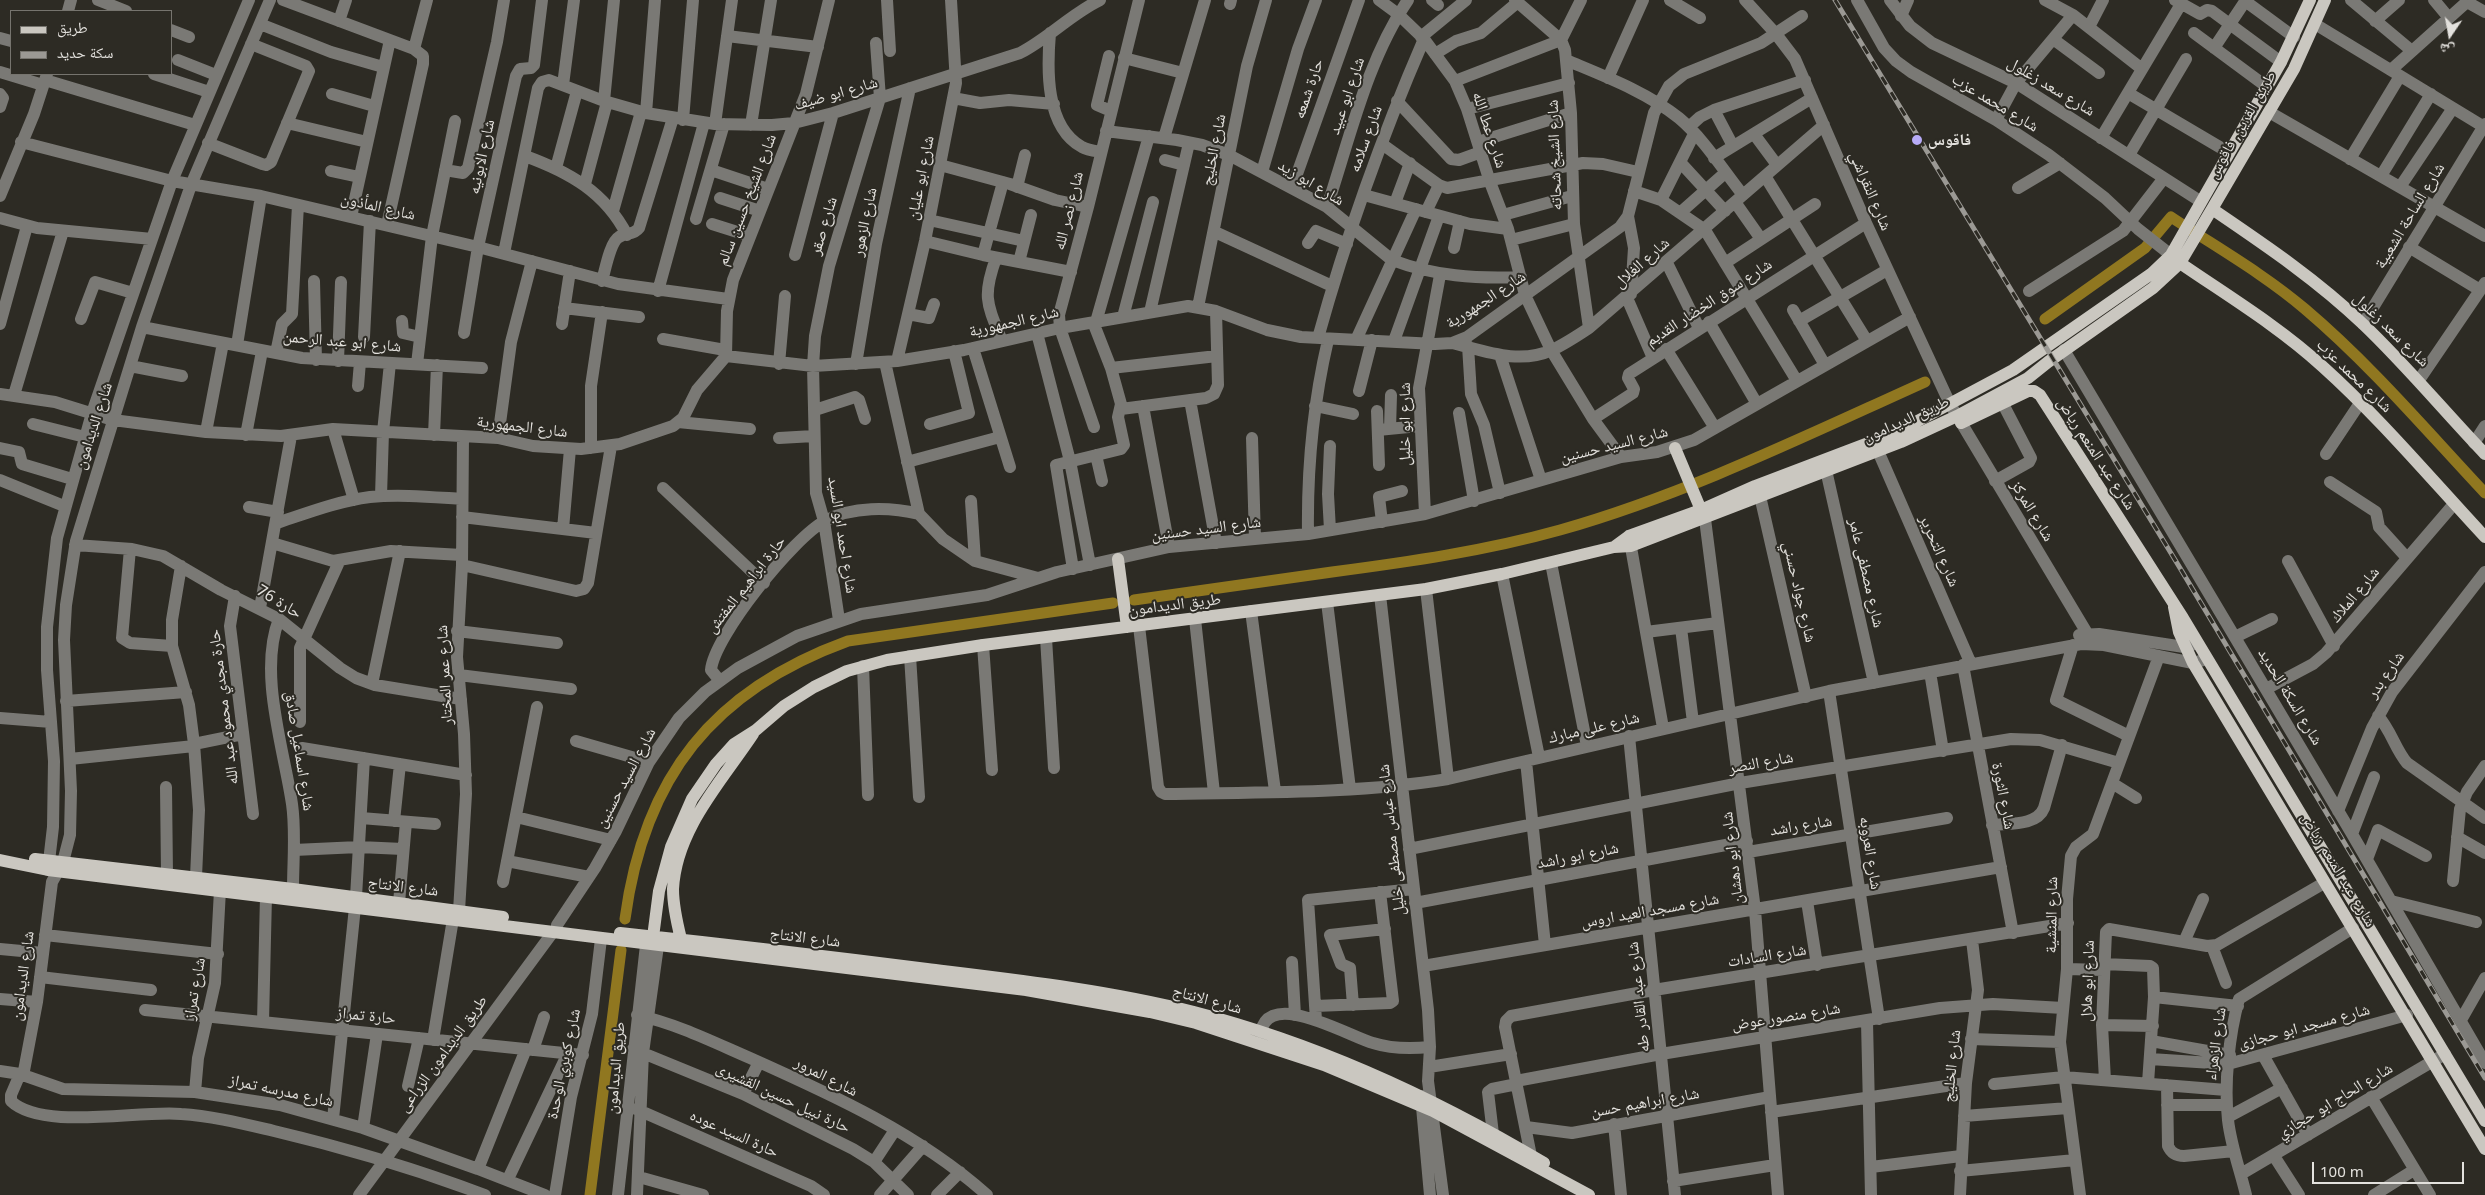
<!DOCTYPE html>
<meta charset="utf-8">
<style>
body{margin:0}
#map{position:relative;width:2485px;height:1195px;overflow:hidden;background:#2d2b24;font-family:"Noto Sans","Noto Naskh Arabic",sans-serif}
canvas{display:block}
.legend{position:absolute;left:10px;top:10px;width:162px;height:65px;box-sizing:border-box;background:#2d2b24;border:1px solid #76746e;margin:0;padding:6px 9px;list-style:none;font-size:15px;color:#e3e1dd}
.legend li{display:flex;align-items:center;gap:10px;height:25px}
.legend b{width:25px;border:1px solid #76746e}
.north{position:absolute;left:2425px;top:10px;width:50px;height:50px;-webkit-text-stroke:4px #2d2b24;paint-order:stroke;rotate:192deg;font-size:14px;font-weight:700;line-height:20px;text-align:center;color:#e3e1dd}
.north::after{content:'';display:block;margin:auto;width:18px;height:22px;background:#e3e1dd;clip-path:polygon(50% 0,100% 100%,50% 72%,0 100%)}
.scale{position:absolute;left:2312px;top:1162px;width:152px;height:22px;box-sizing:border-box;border:2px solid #e3e1dd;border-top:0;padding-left:6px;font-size:15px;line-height:18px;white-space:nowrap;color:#e3e1dd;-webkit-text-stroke:4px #2d2b24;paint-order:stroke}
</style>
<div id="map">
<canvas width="2485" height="1195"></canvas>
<ul class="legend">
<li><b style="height:6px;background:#cac7c0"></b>طريق</li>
<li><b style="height:6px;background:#9b9994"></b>سكة حديد</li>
</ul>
<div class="north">ش</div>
<div class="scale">100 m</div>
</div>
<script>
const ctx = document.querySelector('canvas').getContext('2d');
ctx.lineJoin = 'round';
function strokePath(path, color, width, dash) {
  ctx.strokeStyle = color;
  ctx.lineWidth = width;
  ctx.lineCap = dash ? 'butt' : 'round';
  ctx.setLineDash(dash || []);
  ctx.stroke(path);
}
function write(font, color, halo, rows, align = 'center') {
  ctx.font = font + ' "Noto Sans","Noto Naskh Arabic",sans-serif';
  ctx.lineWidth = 4;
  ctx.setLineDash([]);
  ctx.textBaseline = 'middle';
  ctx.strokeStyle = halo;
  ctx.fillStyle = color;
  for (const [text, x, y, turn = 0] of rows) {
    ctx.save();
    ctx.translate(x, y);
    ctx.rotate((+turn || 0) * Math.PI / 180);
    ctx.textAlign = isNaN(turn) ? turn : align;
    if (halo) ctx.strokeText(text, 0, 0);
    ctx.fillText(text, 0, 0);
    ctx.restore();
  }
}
const canal = new Path2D(`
 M2045,319L2145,248L2171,217C2216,247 2264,274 2305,309C2371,365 2426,430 2485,493
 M1134,600C1200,591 1266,581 1332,572C1408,562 1485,551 1560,530C1687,494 1805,436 1925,382
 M625,919C644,777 713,690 848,641L1113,603
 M590,1195L621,950`);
const minor = new Path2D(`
 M98,0L126,11
 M283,0L414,49L423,56V64L387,225
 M887,0L890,51
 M1379,0L1398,14L1424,39L1455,81L1467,109L1490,182L1508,229L1525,295L1551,350L1593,419L1621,457
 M1432,0L1438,5
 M1515,0L1561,40L1565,50L1571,113L1574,224L1589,328
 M1670,0L1700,18
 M1745,0L1776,34L1795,59L1866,223L1950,404L2087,633
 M1857,0L1884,48L1896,61L1911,72L1996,120L2049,155L2105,198L2138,229L2171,255
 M1890,0L1910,26L1932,43L2016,83L2200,201
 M2045,0L2073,15L2142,69
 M2175,0L2200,14L2207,10L2212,11L2281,62
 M2351,0L2412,51
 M2434,0L2449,18
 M2245,1L2294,37
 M2467,2L2485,12
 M1230,4L1231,0
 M68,11L71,0
 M1901,16L1908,0
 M339,21L346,0
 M2375,21L2399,0
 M260,24L331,52L383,67
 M2315,24L2484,127
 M2089,27L2103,0
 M171,30L189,37
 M1050,33C1047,68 1045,127 1082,147C1087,150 1095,151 1101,152
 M2194,33L2267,87
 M727,36L818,47
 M1421,37L1466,0
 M0,38L11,41
 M2053,39L2099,73
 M2214,48L2246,0
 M414,49L427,0
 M1435,54L1456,41L1481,33L1518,2
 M1109,56L1097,105L1111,111
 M1124,58L1183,73
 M178,60L216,75
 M1566,60C1604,76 1647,92 1679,118C1704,139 1723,170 1743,195
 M2391,70L2469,0
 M0,72L43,85
 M154,74L209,92
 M1608,78L1643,0
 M45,80L195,125
 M1455,81L1561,40L1581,0
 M563,85L574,0
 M2128,93L2228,152
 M0,94L3,98L0,107
 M332,94L374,106
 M953,98L980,103L1009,100L1054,104
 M604,101L614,0
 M1397,101L1451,159L1459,160L1481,152
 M1467,109L1569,83
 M1714,110L1733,146
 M2269,112L2485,236
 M646,113L655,0
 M683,120L693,0
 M1996,120L2016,83L2073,15
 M287,123L367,142
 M715,124L732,0
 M751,125L771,0
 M1689,127L1700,117L1714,110L1805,80
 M1106,131L1177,140L1202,145L1229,155L1327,207L1392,260C1434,276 1476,279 1521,277
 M1754,134L1777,165
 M1164,138L1205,0
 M2101,138L2181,4
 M21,142L172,181L261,196L478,247L618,284L728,299
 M1478,142L1571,113
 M208,143L262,164L266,165L271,162L309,71L306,66L251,44
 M1382,144L1439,185L1447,188L1583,163L1603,164L1638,172
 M2129,155L2186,59
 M525,156C569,172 605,192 627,235
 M1714,158L1812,98
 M2350,159L2400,76
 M1165,160L1184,165
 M1680,162L1725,211
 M940,165L1010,184L1055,200L1088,207
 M556,168L577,91
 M445,170L463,173L468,168L497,42L504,0
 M711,170L768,189
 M331,171L359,177
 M1262,172L1298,49L1316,0
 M1765,176L1867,341
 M2381,176L2431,94
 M585,184L607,102
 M1017,187L1025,155
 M2400,187L2453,108
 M1292,188L1359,0
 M2018,188L2060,163
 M1634,191L1661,200L1705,230L1797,381
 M1364,195L1470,224L1508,229
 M0,196L34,114L47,74
 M720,198L760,211
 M1661,200L1694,134
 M1735,202L1761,239
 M1395,203L1410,163
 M1327,207C1350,138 1367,60 1408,0
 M613,211L641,112
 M1426,212L1439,185
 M1681,212L1725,173
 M1503,215L1572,196
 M1628,216L1634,248L1631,294
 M351,217L390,40
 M0,218L37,228L152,239
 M696,219L724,124
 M929,220L1024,241
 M712,224L750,236
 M1215,232L1332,286
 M1511,240L1574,224
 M925,241L983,255L1071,272
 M1308,243L1316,231L1347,244
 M2409,247L2480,290
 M1454,248L1460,221
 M504,253L538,88L542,82L549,80L604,101L646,113L715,124L772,125L794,123L833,113L1020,53C1049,38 1071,14 1100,0
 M795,255L833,113
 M983,255L1003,182
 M996,258C982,297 987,304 1002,341
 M1019,262L1031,215
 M1667,263L1699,328
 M1725,263L1815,204
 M314,281L316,360
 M602,281C605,271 610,242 619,237C626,232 633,236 639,228L673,118
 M658,291L704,123
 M2029,291L2123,231L2164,178
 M1627,298L1653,358
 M1198,307L1247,66L1266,0
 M564,308L639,317
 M1793,310L1825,365
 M1150,312L1189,143
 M908,314L929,318L934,304
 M1123,317L1153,202
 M81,319L95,282L133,293
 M402,321L403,333L420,337
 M1799,321L1887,270
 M1096,322L1149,136
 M1709,322L1757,404
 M0,324L27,226
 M562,324L570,271
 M2363,324L2485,124
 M142,327L302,358L482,368
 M464,333L478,247L516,76L520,69L531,68L534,65L542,0
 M1037,333L1070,461L1090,565
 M364,337L370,221
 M1318,338C1346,237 1382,136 1424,39
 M663,339L725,350
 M1356,340L1416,209
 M1394,341L1439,216
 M1452,343C1485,351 1519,365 1552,350C1565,344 1577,336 1589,328L1824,125
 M237,345L261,196
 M1468,346L1471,394L1484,425L1500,493
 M973,348L1010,467
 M1666,349L1715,428
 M2064,350L2352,834L2485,1063
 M276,353L282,324L292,314L298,205
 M1500,355L1541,480
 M726,356L727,311L733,280L806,94L829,0
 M338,361L341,282
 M897,361L925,241L956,83L951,0
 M885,362L919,514L943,539L975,561L1038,578
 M417,364L432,236L455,121
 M779,364L785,296
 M856,364L876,244L910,88
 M130,366L182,376
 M1111,368L1217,356
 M2419,380L2485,283
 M358,386L360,362
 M1359,391L1372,340
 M0,394L55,402L113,420L206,432L281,436L333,429L498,438L533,446L581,449L620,444L673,426L683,418L697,390L726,356L813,366L897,361L964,350L1060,328L1188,306L1216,311L1267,330L1301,337L1435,344L1452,343L1467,337L1620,227L1628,216L1654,113L1669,86L1684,74L1761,43L1802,16
 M14,395L63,231
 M1190,400L1216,543
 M1143,406L1169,547
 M1315,406L1353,414
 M1121,409L1206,398L1214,394L1218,385L1216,311
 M815,410L855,397L859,400L865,419
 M1377,411L1379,465
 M1459,413L1474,501
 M1593,419L1633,393L1634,389L1628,378L1629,374L1866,223
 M678,422L750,429
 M33,424L85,437
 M930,424L969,413L954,351
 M1094,427L1060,328L1059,315L1088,207L1139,0
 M333,429L354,500
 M1390,429L1391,395
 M1378,430L1419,426
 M206,432L223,343
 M246,435L262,351
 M434,435L437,365
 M498,438L511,342L532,261
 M779,438L814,436
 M1252,438L1255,539
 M2474,443L2485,426
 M1330,446L1328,494L1330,530
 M0,448L19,452L22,464L72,479
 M591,448V386L602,312
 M1878,451L1971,664
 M2326,454L2360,403
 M1096,455L1102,481
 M907,462L1000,437
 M1826,470L1874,683
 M0,480L64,506
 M1995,481L2029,462L2031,458L2003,404
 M2330,482L2376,512L2379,527L2407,558
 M663,488L764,583
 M381,496L383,432L390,363
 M1760,496L1806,697
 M971,501L975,561
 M249,507L278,512
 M1425,514L1419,388L1440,275
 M462,517L596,533
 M1705,519L1755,910L1778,1195
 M1382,522L1379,497L1402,491
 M277,523C307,513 338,501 370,497C400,494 431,497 462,499
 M563,529L570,449
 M1308,534C1307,467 1313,404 1328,340
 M1629,536L1663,728
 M272,543L333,561L391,551L462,555
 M75,545L132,549L163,556L221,590L279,619L340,668L356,678L375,685L461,699
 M130,549L122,638L130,643L172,646L189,705L194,744L199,810L196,877
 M2288,561L2334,646
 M1551,563L1587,746
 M462,565L576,591L584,589L588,583L611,446
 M1073,569L1056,465L1121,449L1124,445L1118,417L1121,404L1111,368L1093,322
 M1502,574L1539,757
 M1426,589L1448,779
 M1380,595L1428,1010L1430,1047L1428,1081L1443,1195
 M235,596L230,626L253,814
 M1327,602L1350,789
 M260,608L291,436
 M1251,611L1275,791
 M279,619C258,673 284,749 292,804C296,832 293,861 293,889
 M1195,619L1214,793
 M839,620L824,521L816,493L813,366L815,336L829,266L880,98L876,43
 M1139,626L1158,787L1161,792L1165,794C1260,792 1355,794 1448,779L1829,691L2081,644L2104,645L2193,663L2207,659
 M1681,628L1693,722
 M457,631L557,643
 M1646,632L1718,623
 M2079,635L2099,634L2184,647L2195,644
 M2235,637L2272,619
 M1046,638L1054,768
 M983,645L992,770
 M2073,645L2056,700L2129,736
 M172,646V620L181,566
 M910,656L919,797
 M1963,665L2013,933
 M863,666L868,795
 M1930,672L1943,751
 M459,675L571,689
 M720,681L711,670C714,636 794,537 825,521C852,506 890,507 919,514
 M372,684L400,551
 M2266,689L2313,664L2326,653L2454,504
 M1829,691L1879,1019
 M66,701L186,692
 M2378,716C2391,730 2395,749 2407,763L2485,818
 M0,718L51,722
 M300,722V648L339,562
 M1629,736L1675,1195
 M576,741L649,762
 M194,744L243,734
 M302,748L466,775
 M70,759L194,746
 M1526,761L1545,945
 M2112,783L2136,798
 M166,787L167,874
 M2338,811L2372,728L2392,692L2485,572
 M516,817L611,840
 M361,818L435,824
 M394,821L400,764
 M1992,825C2009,823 2037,826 2044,808L2062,745
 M2352,834L2374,777
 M2457,837L2485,853
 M1409,849L1740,783L2011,739L2040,740L2119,763
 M294,850L359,847L403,849
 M1748,852L1947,818
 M2367,859L2378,830L2426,856
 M507,861L589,877
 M48,870L53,827L54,761L47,670V627L57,538L92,413L172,181L249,0
 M2453,881L2460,809L2467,792L2485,766
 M503,882L537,707
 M356,897L364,758
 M1807,901L1817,965
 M2391,901L2476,922
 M399,903L406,822
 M1415,903L1747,841
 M459,911L466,794L464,734L457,657L462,565L463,437
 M557,925L595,868L616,831L649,762L679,718L705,692L738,668L797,636L861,614L987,595L1057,572L1169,547L1308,534L1425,514L1621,457L1657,452L1694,440L1910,317
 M45,935L218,954
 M2184,942L2203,899
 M2212,946L2226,983
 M0,949L43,953
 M1292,962L1295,1015
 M2104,964L2150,966L2153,968L2154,997L2148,1083
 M1423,966L2001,867
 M2067,969L2103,970
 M40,977L151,990
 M2154,997L2238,1006
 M0,999L37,1002
 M1353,1005L1350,968L1341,964L1330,935L1385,929
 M1315,1006L1390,1003L1393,1001L1380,892
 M145,1010L583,1055
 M637,1015C677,1024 713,1042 750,1058C833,1095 919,1134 987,1195
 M1316,1020L1308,900L1414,889
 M2461,1020L2485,978
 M263,1022L266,896
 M1867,1022L1871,1195
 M2102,1025L2153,1026
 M1261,1032C1269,988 1350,1037 1373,1043C1392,1049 1411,1049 1430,1047
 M1971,1039L2060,1042
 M433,1040L453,919
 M2151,1041L2230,1055
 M633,1049L743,1094L853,1149L874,1162L908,1195
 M533,1050L544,1017
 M2263,1055L2308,1135
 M2150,1059L2228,1064L2407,1015
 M1429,1067L1511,1054
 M0,1071L20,1074L63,1089L195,1092L280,1105L363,1128L478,1169L545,1195
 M20,1074L11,1095V1101C42,1131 138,1110 181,1114C213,1116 244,1124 274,1131C346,1148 416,1169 485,1195
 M23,1076L37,1002L52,882L63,862L70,835L71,791L64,640L66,605L76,541L142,327L191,185L270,0
 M2105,1080L2102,1025L2106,932L2109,929L2207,946L2217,945L2324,883
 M1516,1081L1661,1054L1940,1008L1993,1004L2063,1008
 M1994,1084L2064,1077L2226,1090
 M2167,1085L2168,1146C2171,1153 2176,1156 2184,1156L2234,1151
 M408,1086L419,1038
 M195,1092L198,1058L215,983L220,890
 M743,1094L759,1062
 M1421,1096L1430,1195
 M2371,1097L2430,1195
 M2167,1105H2227
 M636,1109L811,1186L824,1195
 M1771,1112L1966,1083
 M1964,1116L2068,1108
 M2228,1117L2282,1088
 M333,1119L355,907
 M1614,1124L1621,1195
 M1526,1127L1572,1133L1770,1097
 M363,1128L377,1034
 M1493,1134L1488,1092L1492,1089L1517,1084
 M1531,1156L1505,1027L1506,1021L1511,1016L1654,990L2068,923
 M2274,1156L2299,1195
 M874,1162L895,1130
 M1871,1167L1961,1156
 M478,1169L526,1049
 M1960,1171L2075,1160
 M2241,1174L2445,1054
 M639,1177L703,1195
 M508,1179L568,1053
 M1673,1181L1775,1165
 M359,1195L553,932
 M555,1195L571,1097L592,1014L601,939
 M618,1195L646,945
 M637,1195L643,1053L658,946
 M880,1195L923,1146
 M937,1195L960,1172
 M1960,1195L1966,1083L1978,990L1972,940
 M2080,1195L2060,1042L2067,969V899L2071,856L2076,847L2093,834L2159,656
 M2246,1195C2240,1170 2231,1146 2228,1120C2224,1084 2229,1035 2239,999L2353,928
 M2374,1195L2414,1170`);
const major = new Path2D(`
 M2212,209C2265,245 2317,280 2363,324C2406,365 2444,411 2485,454
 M2180,263C2228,296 2278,326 2322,366C2380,418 2432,480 2485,537
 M1961,423L2028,391H2034L2040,395L2183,618L2485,1121
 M1675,448L1701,510
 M1614,547L1629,536L1701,510L1755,486L1897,432L2013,370L2151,274L2171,255L2281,62L2310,0
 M1118,559L1127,627
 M2174,607L2179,632L2193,663L2485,1149
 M35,859L293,889L503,917
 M0,860L48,870L1026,990L1150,1012L1196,1023L1324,1065L1433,1111L1589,1195
 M620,933C722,944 825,956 927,969C1017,980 1107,990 1194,1012C1318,1044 1435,1098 1544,1163
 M653,937L659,891L671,847L692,799L716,764L734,744L756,730L784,706L814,687L847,671L887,660L983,645L1426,589L1502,574L1614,547L1631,546L1901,442L1957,416L2028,378L2048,362L2153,288L2180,263L2212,209L2294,69L2325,0
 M681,939C677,923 673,906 673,889C676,829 722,781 753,734`);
const rail = new Path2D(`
 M1835,0L2180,568L2485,1078`);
const markers = [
 [1917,140,6,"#b7abf7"]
];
const streetNames = [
 ["شارع سعد زغلول",2051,87,31],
 ["حارة شمعه",1309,89,-71],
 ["شارع ابو ضيف",836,94,-16],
 ["شارع ابو عبيد",1347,96,-71],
 ["شارع محمد عزب",1995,103,31],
 ["طريق القرين, فاقوس",2242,125,-60],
 ["شارع عطا الله",1489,130,72],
 ["شارع سلامه",1366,139,-70],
 ["شارع الخليج",1214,150,-79],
 ["شارع الشيخ شحاته",1555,155,-92],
 ["شارع الابونيه",482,157,-78],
 ["شارع ابو عليان",921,178,-79],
 ["شارع ابو زيد",1311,183,31],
 ["شارع النقراشي",1870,191,67],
 ["شارع الشيخ حسين سالم",747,200,-69],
 ["شارع المأذون",378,207,13],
 ["شارع نصر الله",1069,211,-76],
 ["شارع الساحة الشعبية",2410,216,-59],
 ["شارع الزهور",865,222,-78],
 ["شارع صقر",824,226,-73],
 ["شارع الغلال",1642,263,-41],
 ["شارع الجمهورية",1486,300,-33],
 ["شارع سوق الخضار القديم",1709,303,-33],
 ["شارع الجمهورية",1014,322,-13],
 ["شارع سعد زغلول",2391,330,44],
 ["شارع ابو عبد الرحمن",342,342,5],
 ["شارع محمد عزب",2354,376,44],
 ["طريق الديدامون",1906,420,-24],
 ["شارع ابو خليل",1405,424,-90],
 ["شارع الديدامون",94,426,-72],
 ["شارع الجمهورية",522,427,7],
 ["شارع السيد حسنين",1614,445,-14],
 ["شارع عبد المنعم رياض",2096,454,57],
 ["شارع المركز",2032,511,59],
 ["شارع السيد حسنين",1206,529,-7],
 ["شارع احمد ابو السيد",842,535,81],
 ["شارع التحرير",1939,551,66],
 ["شارع مصطفى عامر",1866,573,77],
 ["حارة ابراهيم المفتش",746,585,-52],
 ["شارع جواد حسني",1799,592,77],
 ["شارع الملاك",2355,595,-50],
 ["حارة 76",279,602,31],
 ["طريق الديدامون",1175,605,-7],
 ["شارع عمر المختار",445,675,-93],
 ["شارع بدر",2386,675,-55],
 ["شارع السكة الحديد",2290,697,59],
 ["حارة مجدي محمود عبد الله",224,707,-97],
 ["شارع على مبارك",1594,728,-13],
 ["شارع اسماعيل صادق",299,751,81],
 ["شارع النصر",1761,763,-10],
 ["شارع السيد حسنين",626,778,-62],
 ["شارع الثورة",2003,796,79],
 ["شارع راشد",1801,826,-9],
 ["شارع عباس مصطفى خليل",1392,840,-96],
 ["شارع العروبه",1870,853,81],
 ["شارع ابو راشد",1578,856,-11],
 ["شارع ابو دهشان",1733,858,-97],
 ["شارع عبد المنعم رياض",2338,870,59],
 ["شارع الانتاج",403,887,7],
 ["شارع مسجد العيد اروس",1650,911,-10],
 ["شارع المنشية",2052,915,-89],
 ["شارع الانتاج",805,938,7],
 ["شارع السادات",1767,956,-9],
 ["شارع الديدامون",23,976,-82],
 ["شارع ابو هلال",2088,981,-88],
 ["شارع تمراز",195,989,-80],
 ["شارع عبد القادر طه",1639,997,-96],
 ["شارع الانتاج",1207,1000,15],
 ["حارة تمراز",366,1016,6],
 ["شارع منصور عوض",1786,1017,-9],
 ["شارع مسجد ابو حجازى",2304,1027,-15],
 ["شارع الزهراء",2216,1044,-82],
 ["طريق الديدامون الزراعى",443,1054,-54],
 ["شارع كوبري الوحدة",564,1064,-78],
 ["شارع الخليج",1952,1066,-84],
 ["طريق الديدامون",616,1068,-85],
 ["شارع المرور",826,1077,27],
 ["شارع مدرسه تمراز",281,1091,12],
 ["حارة نبيل حسين القشيرى",783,1098,25],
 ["شارع الحاج ابو حجازي",2335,1101,-31],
 ["شارع ابراهيم حسن",1645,1103,-10],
 ["حارة السيد عوده",734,1134,24]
];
const poiNames = [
 ["فاقوس",1928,140]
];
strokePath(canal, '#907720', 11);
strokePath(minor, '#7a7975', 12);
strokePath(major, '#cac7c0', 12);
strokePath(rail, '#9b9994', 5);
strokePath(rail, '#2d2b24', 3, [9]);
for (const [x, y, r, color] of markers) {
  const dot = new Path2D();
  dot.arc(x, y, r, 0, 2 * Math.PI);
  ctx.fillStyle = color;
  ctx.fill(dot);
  strokePath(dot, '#2d2b24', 2);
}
write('16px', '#e3e1dd', '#2d2b24', streetNames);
write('bold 16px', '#e3e1dd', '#2d2b24', poiNames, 'left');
</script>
